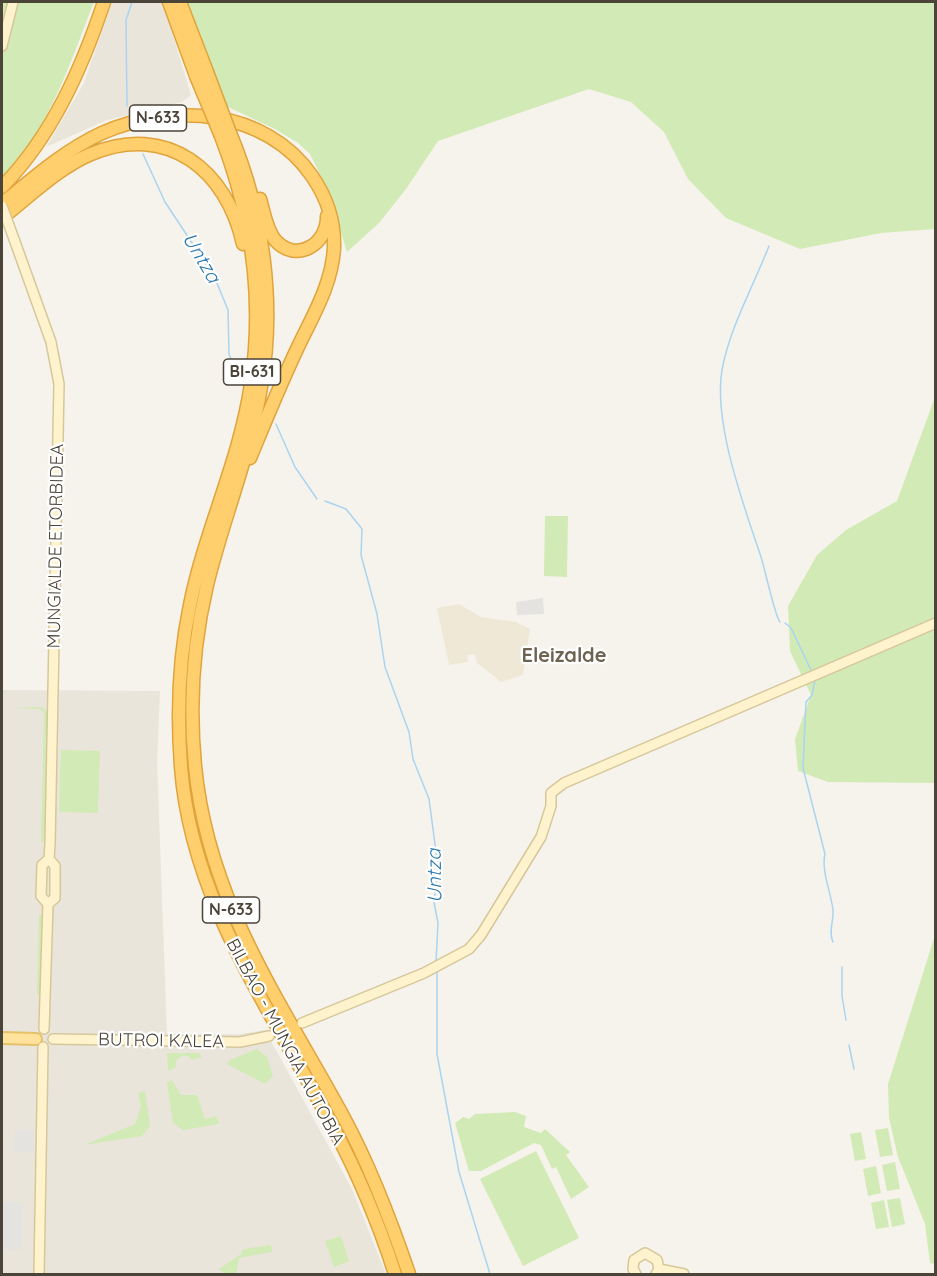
<!DOCTYPE html>
<style>
body{margin:0}
#map{position:relative;width:937px;height:1276px;overflow:hidden;background:#f6f3ec;font-family:Quicksand,sans-serif}
canvas{display:block}
.frame{position:absolute;inset:0;border:3px solid #4b4439;pointer-events:none}
</style>
<div id="map">
<canvas width="937" height="1276"></canvas>
<div class="frame"></div>
</div>
<script>
const ctx = document.querySelector('canvas').getContext('2d');
ctx.lineJoin = 'round';
function paint(path, color) {
  ctx.fillStyle = color;
  ctx.fill(path, 'evenodd');
}
function strokePath(path, color, width, dash) {
  ctx.strokeStyle = color;
  ctx.lineWidth = width;
  ctx.lineCap = dash ? 'butt' : 'round';
  ctx.setLineDash(dash || []);
  ctx.stroke(path);
}
function write(font, color, halo, rows, align = 'center') {
  ctx.font = font + ' Quicksand,sans-serif';
  ctx.lineWidth = 4.5;
  ctx.setLineDash([]);
  ctx.textBaseline = 'middle';
  ctx.strokeStyle = halo;
  ctx.fillStyle = color;
  for (const [text, x, y, turn = 0] of rows) {
    ctx.save();
    ctx.translate(x, y);
    ctx.rotate((+turn || 0) * Math.PI / 180);
    ctx.textAlign = isNaN(turn) ? turn : align;
    if (halo) ctx.strokeText(text, 0, 0);
    ctx.fillText(text, 0, 0);
    ctx.restore();
  }
}
const residential = new Path2D(`
 M112,2H163L191,95L182,102L107,120L46,147L84,83Z
 M2,690L160,691L157,761L167,1034H240L265,1030L352,1189L386,1274H2Z`);
const education = new Path2D(`
 M459,604L481,617L516,622L530,629L523,675L501,682L477,663L475,654L467,655L468,662L449,665L437,608Z`);
const green = new Path2D(`
 M2,2H94C70,63 49,130 2,178Z
 M185,2H935V229L881,233L800,249L726,218L688,179L664,132L631,102L589,89L438,141L406,189L379,223L347,252L329,193L310,154L298,143L275,129L226,106Z
 M935,397V783L828,782L798,771L795,739L811,695L790,651L788,606L817,555L846,530L897,501Z
 M545,516H568L567,577L544,576Z
 M42,707L49,714L45,842H41L44,713L40,709L11,708Z
 M61,750L100,751L98,813L59,812Z
 M39,914H43L41,995L37,994Z
 M935,935V1264L930,1263L925,1224L898,1157L889,1118L888,1084Z
 M257,1049L267,1057L273,1076L265,1084L227,1064L230,1060Z
 M167,1053H199L202,1057L192,1060L188,1056H181L176,1061V1067L168,1071Z
 M172,1080L181,1095H197L205,1119L216,1116L219,1124L183,1130L173,1123L167,1082Z
 M145,1091L150,1126L142,1136L84,1145L135,1124L141,1107L138,1093Z
 M515,1112L526,1116L524,1127L541,1133L545,1129L570,1152L566,1155L589,1187L571,1199L556,1167L552,1169L541,1145L534,1143L481,1171H469L455,1123L463,1117L469,1119L475,1114Z
 M888,1128L893,1155L880,1157L875,1130Z
 M861,1132L866,1159L855,1161L850,1134Z
 M536,1151L579,1238L523,1266L480,1179Z
 M895,1162L900,1189L887,1191L882,1165Z
 M876,1166L881,1193L868,1196L863,1169Z
 M900,1198L905,1224L892,1227L887,1200Z
 M884,1200L889,1227L876,1229L871,1203Z
 M341,1236L349,1261L334,1267L325,1241Z
 M271,1245L272,1252L239,1258L236,1274H226L219,1269L241,1254L243,1249Z`);
const parking = new Path2D(`
 M543,598L544,614L517,615L516,602Z
 M15,1130H34V1153L14,1152Z
 M2,1202L23,1203L21,1250L2,1249Z`);
const stream = new Path2D(`
 M127,106L126,20L132,2
 M143,154L165,202L214,276L228,310L229,354L236,370
 M769,246C753,287 730,327 722,370C713,423 744,506 761,557C765,569 775,617 780,622
 M276,424L295,467L317,499
 M325,501L346,509L362,529L361,555L377,614L385,667L409,732L413,759L429,799L438,867L434,902L438,923L436,962
 M785,623L791,628L811,670
 M815,680L812,695L806,702L803,768L825,854C821,871 831,892 833,910C834,921 828,931 833,942
 M842,967V996L846,1020
 M437,970V1054L459,1172L490,1274
 M849,1045L854,1069`);
const secondary = new Path2D(`
 M2,46L13,2
 M14,239L51,342L59,384L50,844L49,859L42,865L41,896L48,904L44,1029
 M48,904L55,898V866L49,859
 M302,1023L424,973L469,949L481,935L541,837L551,806V793L564,783L936,623
 M53,1039L240,1042L269,1036
 M659,1269L684,1274
 M39,1274L43,1047
 M636,1274L633,1269L634,1260L645,1253L657,1260L659,1269L656,1274`);
const primary = new Path2D(`
 M2,1038L36,1039`);
const highway = new Path2D(`
 M169,2L196,76
 M180,2L207,72
 M230,133C263,212 276,302 261,387C250,455 223,519 207,585C193,644 189,705 195,766C208,902 281,1002 344,1118C371,1168 391,1221 409,1274
 M221,136C252,216 264,299 251,384C240,460 205,530 190,605C179,657 177,714 181,767C191,901 271,1010 332,1125C357,1172 379,1224 395,1274
 M2,187C52,136 82,68 104,2
 M260,199C264,212 266,229 275,240C296,264 328,244 327,216
 M2,204C33,178 65,150 102,133C172,102 266,109 312,176C327,198 335,220 334,248C332,285 312,317 297,349C280,385 265,422 250,458
 M2,218C30,196 58,168 91,154C167,122 227,170 243,244`);
const secondaryBridge = new Path2D(`
 M2,206L14,239`);
const highwayBridge = new Path2D(`
 M207,72L230,133
 M196,76L221,136`);
const shields = [
 [158,118,57],
 [252,372,57],
 [231,910,57]
];
const shieldNames = [
 ["N-633",158,118],
 ["BI-631",252,372],
 ["N-633",231,910]
];
const streetNames = [
 ["MUNGIALDE ETORBIDEA",56,546,-89],
 ["BUTROI KALEA",161,1041,1],
 ["BILBAO - MUNGIA AUTOBIA",285,1042,62]
];
const waterNames = [
 ["Untza",201,258,59],
 ["Untza",435,876,-91]
];
const neighbourhoodNames = [
 ["Eleizalde",564,656]
];
paint(residential, '#eae5da');
paint(education, '#efe8d6');
paint(green, '#d2eab5');
paint(parking, '#e5e3e0');
strokePath(stream, '#a9d4f2', 1.5);
strokePath(secondary, '#d6c79b', 12);
strokePath(primary, '#e6c16a', 14);
strokePath(highway, '#e0a43c', 15);
strokePath(secondary, '#fff3cd', 9);
strokePath(primary, '#ffe39c', 10);
strokePath(highway, '#ffcf6e', 12);
strokePath(secondaryBridge, '#d6c79b', 12, []);
strokePath(highwayBridge, '#e0a43c', 15, []);
strokePath(secondaryBridge, '#fff3cd', 9);
strokePath(highwayBridge, '#ffcf6e', 12);
for (const [x, y, w] of shields) {
  const box = new Path2D();
  box.roundRect(x - w / 2, y - 13, w, 26, 4.5);
  ctx.fillStyle = '#fff';
  ctx.fill(box);
  strokePath(box, '#4b4439', 1.5);
}
write('bold 16px', '#4b4439', null, shieldNames);
write('18px', '#4b4439', '#fff', streetNames);
write('italic 20px', '#2e7ab2', '#fff', waterNames);
write('bold 20px', '#6e6250', '#fff', neighbourhoodNames);
</script>
